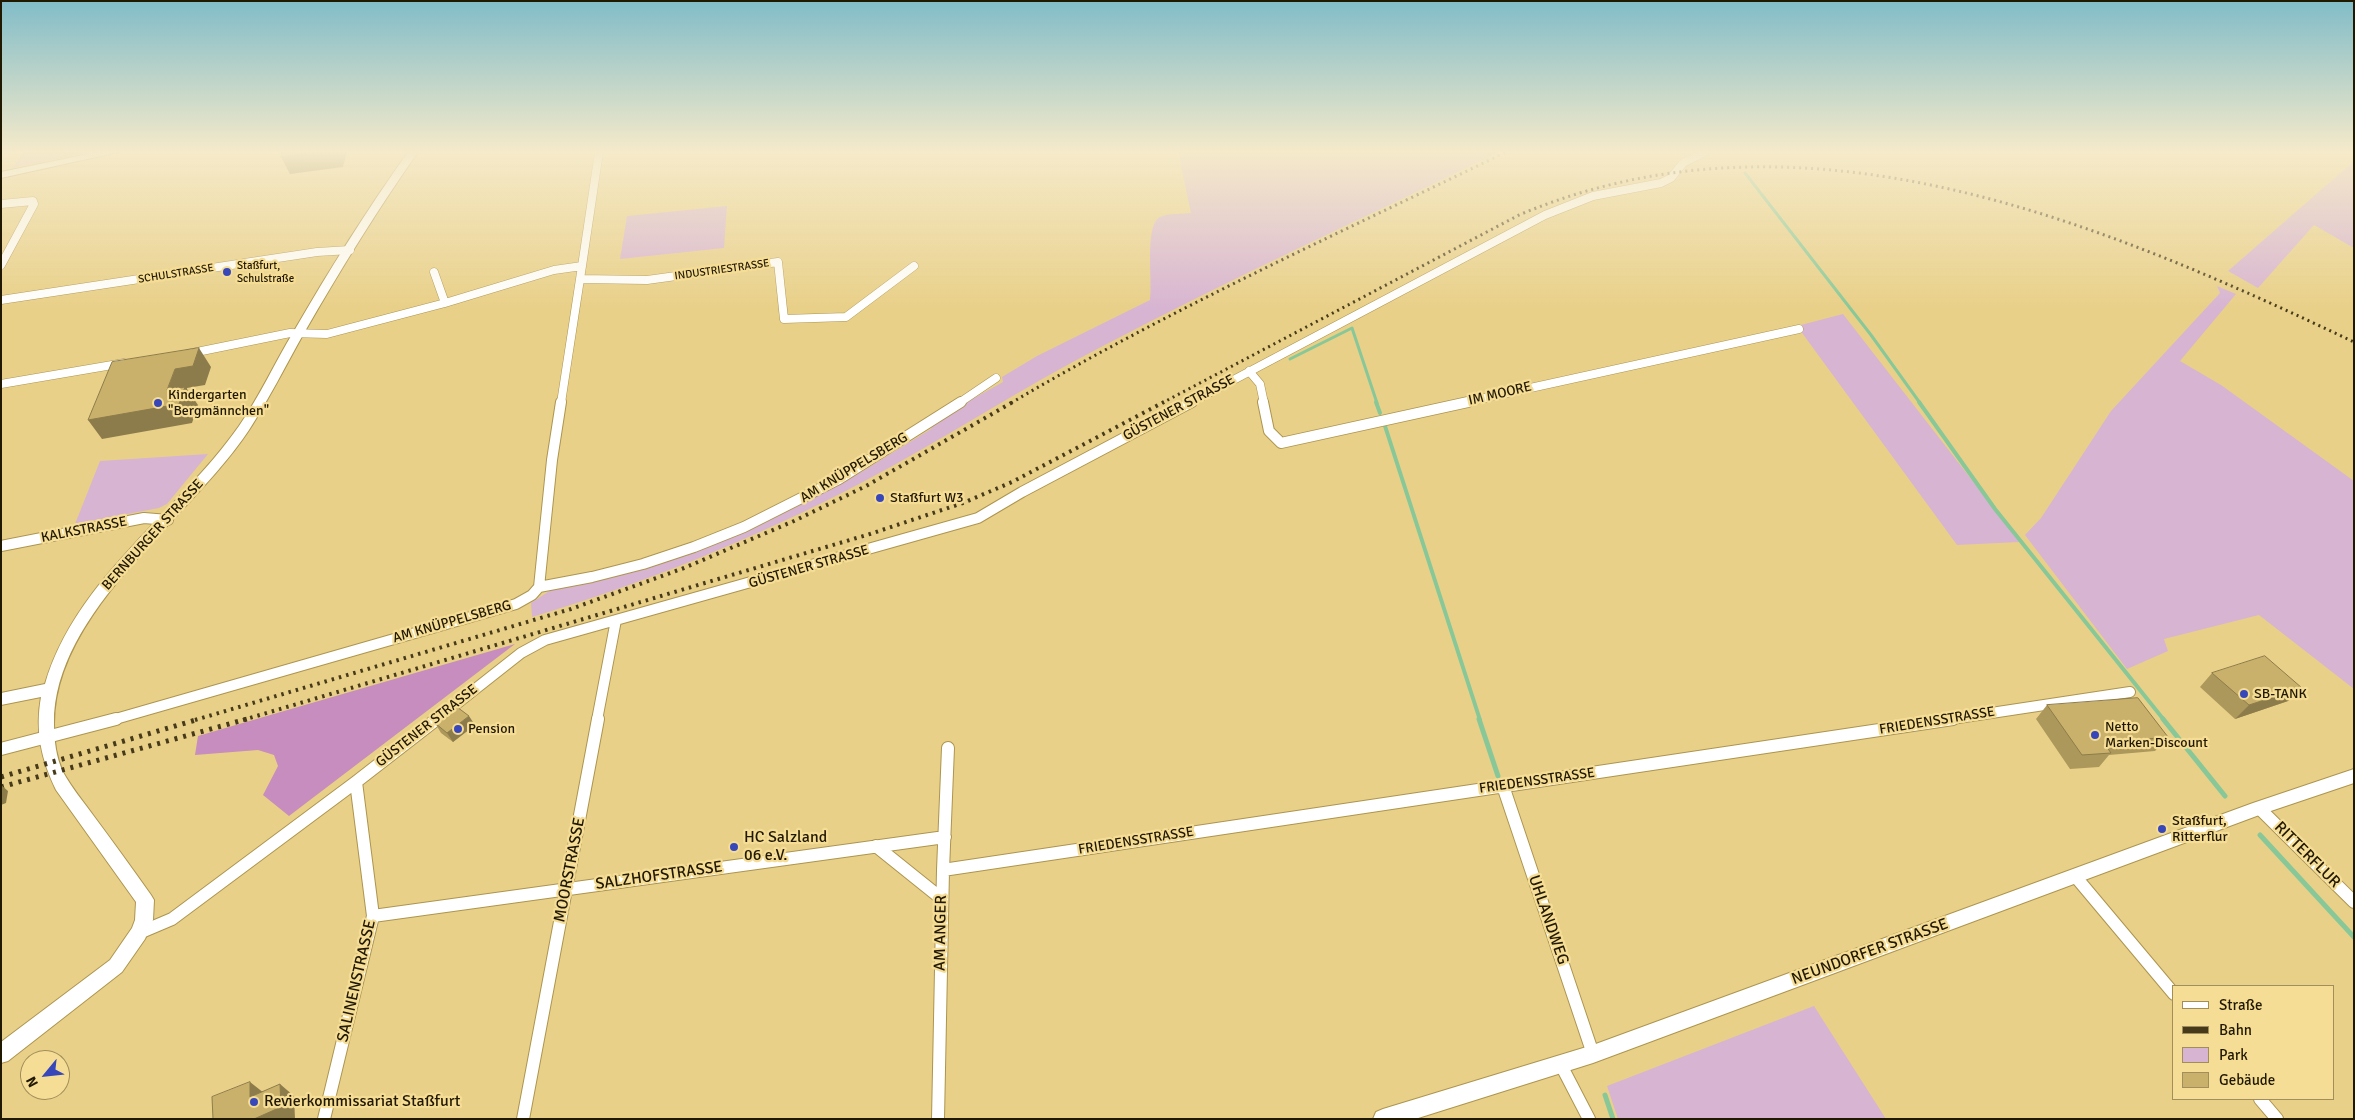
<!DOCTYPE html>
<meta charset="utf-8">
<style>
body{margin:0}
#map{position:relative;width:2355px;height:1120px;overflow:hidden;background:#e9d089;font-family:Signika,sans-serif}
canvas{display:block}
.frame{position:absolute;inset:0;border:2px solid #211800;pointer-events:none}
.legend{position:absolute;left:2172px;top:985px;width:162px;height:115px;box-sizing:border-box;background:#f6dd96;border:1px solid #a18e5a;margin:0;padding:6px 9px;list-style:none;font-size:15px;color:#211800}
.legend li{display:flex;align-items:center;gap:10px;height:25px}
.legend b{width:25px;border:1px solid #a18e5a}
.north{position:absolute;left:20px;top:1050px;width:50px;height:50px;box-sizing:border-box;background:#f6dd96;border:1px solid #a18e5a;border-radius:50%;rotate:242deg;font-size:14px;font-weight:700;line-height:20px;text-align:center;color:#211800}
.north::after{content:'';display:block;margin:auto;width:18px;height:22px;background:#3747ba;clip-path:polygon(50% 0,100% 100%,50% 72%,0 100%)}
</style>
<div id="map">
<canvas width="2355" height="1120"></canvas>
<div class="frame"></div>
<ul class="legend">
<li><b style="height:6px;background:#fff"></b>Straße</li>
<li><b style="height:6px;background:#463a1a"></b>Bahn</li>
<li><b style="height:14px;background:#d7b4d2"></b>Park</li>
<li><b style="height:14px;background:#c9b16b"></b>Gebäude</li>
</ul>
<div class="north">N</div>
</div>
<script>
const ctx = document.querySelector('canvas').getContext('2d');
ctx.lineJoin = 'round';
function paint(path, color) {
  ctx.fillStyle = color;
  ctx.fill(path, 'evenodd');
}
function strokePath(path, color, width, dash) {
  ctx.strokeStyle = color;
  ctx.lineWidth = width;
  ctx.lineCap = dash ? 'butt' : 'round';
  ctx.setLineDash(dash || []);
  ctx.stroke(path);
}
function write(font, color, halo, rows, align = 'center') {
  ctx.font = font + ' Signika,sans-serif';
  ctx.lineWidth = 4.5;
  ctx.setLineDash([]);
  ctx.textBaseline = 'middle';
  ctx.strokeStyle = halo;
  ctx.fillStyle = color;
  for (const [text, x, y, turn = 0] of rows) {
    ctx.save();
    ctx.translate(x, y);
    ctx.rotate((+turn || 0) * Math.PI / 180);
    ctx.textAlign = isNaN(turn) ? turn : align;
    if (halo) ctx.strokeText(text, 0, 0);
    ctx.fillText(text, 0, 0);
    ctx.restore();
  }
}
const green = new Path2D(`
 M24,152H91L12,168Z
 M1178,152H1499C1366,217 1232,278 1101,347C1019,389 943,440 861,483C756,538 645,583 532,617L531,603L554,588L576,586L620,575L740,532L802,504L858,474L931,429L933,421L1003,382L1002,377L1037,356L1150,300C1153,284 1144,224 1160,217C1169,213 1182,214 1191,213Z
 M2354,161V248L2314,225L2258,288L2228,271Z
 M727,206L724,248L620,259L627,216Z
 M2217,286L2236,294L2180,361L2221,385L2354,481V689L2259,615L2164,639L2168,651L2127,669L2025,535L2041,518L2111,411L2220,293Z
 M1843,314L2020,542L1957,545L1797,326Z
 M208,454L167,504L159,508L75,524L100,461Z
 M1814,1006L1886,1119H1618L1607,1086Z`);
const forest = new Path2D(`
 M515,644L289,816L263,795L278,766L274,755L258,750L195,755L198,736Z`);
const streamFar2 = new Path2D(`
 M1745,173L1871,335L1920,403
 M1290,359L1352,328L1377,403`);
const streamFar1 = new Path2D(`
 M1376,402L1380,413
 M1919,402L1995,509L2164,720
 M1385,426L1480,720`);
const stream = new Path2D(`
 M1479,719L1498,776
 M2163,719L2225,796
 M2260,835L2354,937
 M1605,1095L1613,1119`);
const minorFar2 = new Path2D(`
 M1,204L33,201L34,204L1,265
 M582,266L599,152
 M434,272L445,303
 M580,279L647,280L778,262L784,319L846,317L914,266
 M1,300L317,252L350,250
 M187,354L290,333L327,334L445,303L554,270L582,266L561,403
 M1249,371L1260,384L1264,403
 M1,384L124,363
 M959,403L996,378
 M1190,403L1545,215L1593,196L1661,183L1671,178L1683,163L1705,152
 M1462,403L1799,329`);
const minorFar1 = new Path2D(`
 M1263,402L1269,431L1281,443L1468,402
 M1,546L144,518L168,520
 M539,587L552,460L561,402
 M112,720L516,604L532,595L539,587L592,577L643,564L694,547L744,527L839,479L961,402
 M436,720L521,653L545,640L978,518L1022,492L1192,402
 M597,720L616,620
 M1945,720L2130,692`);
const minor = new Path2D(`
 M1,749L116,719
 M1503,786L1593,1054
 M2259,808L2354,902
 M876,846L942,899
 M943,870L1953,719
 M2075,876L2174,994
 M373,916L945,837
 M139,933L172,919L356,782L437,719
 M1561,1065L1589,1119
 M2260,1099L2277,1119
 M324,1119L373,916L356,782
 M523,1119L598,719
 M938,1119L943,870L948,748`);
const secondary = new Path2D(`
 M98,152H119L1,178V172Z
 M408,152H418C377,210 339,272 304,333C286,365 269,399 249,430C191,518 53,611 54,724C54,740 56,757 63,772C71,787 83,801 93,815C113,842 132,868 151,895L154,900L153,920L145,939L122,972L8,1061L1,1063V1042L110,960L132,928L135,920L136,902L56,790C41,759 35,731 41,697L1,705V693L45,684C76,578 178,513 239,426C260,396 275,362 294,331C329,270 367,210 408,152Z
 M2354,769V783L2262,814L1593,1063L1415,1119H1373L1376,1112L1383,1109L1593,1045L2253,803Z`);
const railFar2 = new Path2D(`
 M1011,403C1170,309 1340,233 1506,152
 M1162,403L1519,215C1800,96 2097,220 2354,342`);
const railFar1 = new Path2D(`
 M195,720L571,609L684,568L794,521L866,486L1013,402
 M243,720L870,534L963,503L1012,482L1164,402`);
const rail = new Path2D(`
 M1,777L199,719
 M1,787L247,719`);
const wall = new Path2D(`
 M2212,673L2288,701L2235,719L2200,687Z
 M2047,705L2168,737L2155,751L2109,755L2099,767L2070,769L2036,719Z
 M435,723L475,725L453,742L441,733Z`);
const shadedWall = new Path2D(`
 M313,152H347L343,167L290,174L281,157Z
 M199,348L211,367L205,385L187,388V389L198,405L192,423L102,439L88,420L167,390L175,369Z
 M2302,688L2288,701L2235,719L2249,705Z
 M469,716L475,725L453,742L447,733Z
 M1,785L8,791L6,803L1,805Z
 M250,1082L264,1093L250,1097Z
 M280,1084L294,1096L295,1119H254Z`);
const building = new Path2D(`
 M282,152H313L281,157Z
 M199,348L193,366L175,369L167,390L185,387L179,404L88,420L112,362Z
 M2265,656L2302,688L2249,705L2212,673Z
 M2138,698L2168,737L2104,743L2111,753L2082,755L2047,705Z
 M457,707L469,716L447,733L435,723Z
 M250,1082V1097L280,1084L281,1107L254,1119H213L212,1097Z`);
const markers = [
 [227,272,5,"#3747ba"],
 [158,403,5,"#3747ba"],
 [880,498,5,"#3747ba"],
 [2244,694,5,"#3747ba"],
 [458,729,5,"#3747ba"],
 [2095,735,5,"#3747ba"],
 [2162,829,5,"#3747ba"],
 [734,847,5,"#3747ba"],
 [254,1102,5,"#3747ba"]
];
const farPoinames = [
 ["Staßfurt,",237,266],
 ["Schulstraße",237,279]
];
const farStreetnames = [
 ["INDUSTRIESTRASSE",722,270,-8],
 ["SCHULSTRASSE",176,274,-9]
];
const streetNames = [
 ["IM MOORE",1500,394,-13],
 ["GÜSTENER STRASSE",1179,408,-28],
 ["AM KNÜPPELSBERG",854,468,-31],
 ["KALKSTRASSE",84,530,-11],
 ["BERNBURGER STRASSE",153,535,-48],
 ["GÜSTENER STRASSE",809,567,-16],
 ["AM KNÜPPELSBERG",452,622,-16],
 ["FRIEDENSSTRASSE",1937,721,-9],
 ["GÜSTENER STRASSE",427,726,-38],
 ["FRIEDENSSTRASSE",1537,781,-8],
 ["FRIEDENSSTRASSE",1136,841,-9]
];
const poiNames = [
 ["Kindergarten",168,395],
 ["\"Bergmännchen\"",168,411],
 ["Staßfurt W3",890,498],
 ["SB-TANK",2254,694],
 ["Netto",2105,727],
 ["Marken-Discount",2105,743],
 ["Pension",468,729],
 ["Staßfurt,",2172,821],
 ["Ritterflur",2172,837]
];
const nearPoinames = [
 ["HC Salzland",744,838],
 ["06 e.V.",744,856],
 ["Revierkommissariat Staßfurt",264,1102]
];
const nearStreetnames = [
 ["RITTERFLUR",2307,855,45],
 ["MOORSTRASSE",570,870,-79],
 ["SALZHOFSTRASSE",659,876,-8],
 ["UHLANDWEG",1548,920,71],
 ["AM ANGER",941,933,-89],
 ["NEUNDORFER STRASSE",1870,952,-20],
 ["SALINENSTRASSE",357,981,-77]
];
paint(green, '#d7b4d2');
paint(forest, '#c68dbe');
strokePath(streamFar2, '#88c898', 3);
strokePath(streamFar1, '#88c898', 4);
strokePath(stream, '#88c898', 5);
strokePath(minorFar2, '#ad954f', 9);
strokePath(minorFar1, '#ad954f', 12);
strokePath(minor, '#ad954f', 14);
strokePath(secondary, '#ad954f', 2);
strokePath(minorFar2, '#fff', 8);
strokePath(minorFar1, '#fff', 10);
strokePath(minor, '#fff', 12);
paint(secondary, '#fff');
strokePath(railFar2, '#463a1a', 3, [2, 4]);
strokePath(railFar1, '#463a1a', 4, [2.5, 5]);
strokePath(rail, '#463a1a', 5, [3, 6]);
paint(wall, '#ad985c');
paint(shadedWall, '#8d7c4b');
paint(building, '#c9b16b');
strokePath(building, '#8d7c4b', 1);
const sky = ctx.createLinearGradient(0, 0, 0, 309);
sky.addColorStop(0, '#81bcc8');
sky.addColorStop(0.49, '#f5eaca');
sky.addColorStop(1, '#f5eaca00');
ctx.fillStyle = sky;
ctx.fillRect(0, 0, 2355, 309);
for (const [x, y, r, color] of markers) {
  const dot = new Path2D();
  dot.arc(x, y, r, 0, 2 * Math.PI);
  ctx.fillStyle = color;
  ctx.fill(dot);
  strokePath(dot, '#f6dd96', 2);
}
write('11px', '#211800', '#f6dd96', farPoinames, 'left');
write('11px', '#211800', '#f6dd96', farStreetnames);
write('14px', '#211800', '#f6dd96', streetNames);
write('14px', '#211800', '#f6dd96', poiNames, 'left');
write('16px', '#211800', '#f6dd96', nearPoinames, 'left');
write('16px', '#211800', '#f6dd96', nearStreetnames);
</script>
